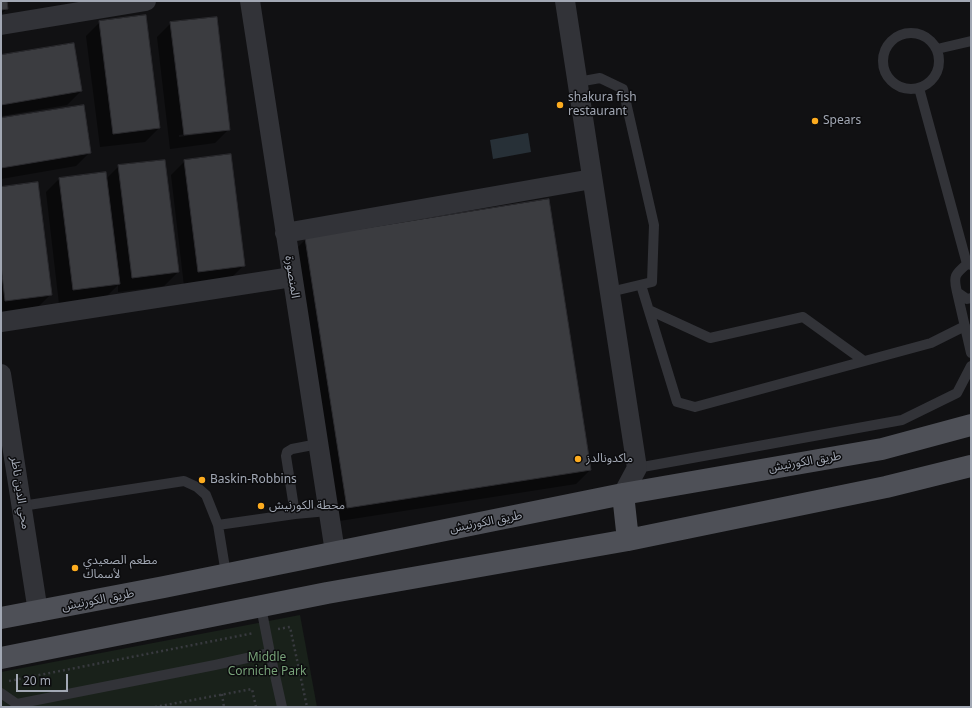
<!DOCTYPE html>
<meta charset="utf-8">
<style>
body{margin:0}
#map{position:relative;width:972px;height:708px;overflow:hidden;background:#111113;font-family:"Noto Sans",sans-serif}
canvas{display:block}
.frame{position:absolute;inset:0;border:2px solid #a2a8b4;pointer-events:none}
.scale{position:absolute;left:16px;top:674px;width:52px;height:18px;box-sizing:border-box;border:2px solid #a2a8b4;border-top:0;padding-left:5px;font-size:12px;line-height:14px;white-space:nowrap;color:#a2a8b4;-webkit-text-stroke:3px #0c0c0e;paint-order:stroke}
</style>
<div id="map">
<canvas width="972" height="708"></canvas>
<div class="frame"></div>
<div class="scale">20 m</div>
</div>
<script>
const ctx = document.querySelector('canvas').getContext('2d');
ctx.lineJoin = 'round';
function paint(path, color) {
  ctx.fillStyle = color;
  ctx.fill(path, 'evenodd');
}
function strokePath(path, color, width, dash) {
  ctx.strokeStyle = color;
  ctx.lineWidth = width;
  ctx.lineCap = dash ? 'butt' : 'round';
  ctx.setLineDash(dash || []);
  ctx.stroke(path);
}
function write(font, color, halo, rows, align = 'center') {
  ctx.font = font + ' "Noto Sans","Noto Sans Arabic",sans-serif';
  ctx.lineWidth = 3;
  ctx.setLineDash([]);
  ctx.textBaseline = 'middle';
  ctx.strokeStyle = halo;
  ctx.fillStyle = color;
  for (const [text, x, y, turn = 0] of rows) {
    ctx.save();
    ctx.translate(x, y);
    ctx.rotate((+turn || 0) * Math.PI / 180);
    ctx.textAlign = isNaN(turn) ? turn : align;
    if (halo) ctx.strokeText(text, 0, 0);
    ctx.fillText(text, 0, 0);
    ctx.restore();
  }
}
const green = new Path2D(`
 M300,615L317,707H1V672Z`);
const water = new Path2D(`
 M528,133L531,152L493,159L490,140Z`);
const shadow = new Path2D(`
 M1,1H6L7,9L1,14Z
 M100,22L159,128L145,142L100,147L86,36Z
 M171,23L229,129L215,143L170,149L157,37ZM215,130V132L179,137V135Z
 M1,56L81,91L67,105L1,116Z
 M1,119L90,152L76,166L1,179Z
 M185,161L243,266L229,280L184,286L171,175Z
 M119,166L178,272L164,286L118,292V285L105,298L59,304L46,192L60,178L106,179Z
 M1,188L51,294L37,308L1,313Z
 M306,239L590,470L576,484L333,522L292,253Z`);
const building = new Path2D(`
 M1,1H7L8,9L1,10Z
 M146,15L160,128L113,134L99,21Z
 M217,17L230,130L184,135L170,22Z
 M74,43L82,91L1,105V55Z
 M84,105L91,153L1,168V118Z
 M231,154L245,266L198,272L184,160Z
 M165,160L179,272L132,278L118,165Z
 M106,172L120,284L73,290L59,178Z
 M38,182L52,295L5,301L1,265V187Z
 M549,199L591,470L347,508L305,238Z`);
const path = new Path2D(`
 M278,629L290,627L307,707
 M9,681L254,633
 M222,694L224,707
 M155,707L252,689L256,707`);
const lane = new Path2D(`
 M883 61a28 28 0 1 1 56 0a28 28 0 1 1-56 0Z
 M937,49L971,41
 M578,82L600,78L623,89L654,225L652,282L610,292
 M919,88L967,264
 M971,265L967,264C955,274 953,276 957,292L967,299L971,298
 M641,285L677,402L695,407L931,343L965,326
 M957,292L971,353
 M649,310L710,338L803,317L864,361
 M318,444L292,449L287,452L286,456L295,514L328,511
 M637,468L902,420L957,393L971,366
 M22,506L184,481L197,487L206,495L218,525L226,574
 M218,525L295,514
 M270,653L282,707
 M1,693L17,704L215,665L270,653L261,607`);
const street = new Path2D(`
 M250,1L335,552
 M565,1L637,468L623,494
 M1,25L146,1
 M285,233L592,179
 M1,322L292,277
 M1,374L38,612`);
const primary = new Path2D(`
 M623,494L628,540
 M1,618L164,587L623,494L882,449L971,425
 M1,658L327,593L628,540L886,487L971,466`);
const markers = [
 [560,105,4,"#fdac1f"],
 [815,121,4,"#fdac1f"],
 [578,459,4,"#fdac1f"],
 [202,480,4,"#fdac1f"],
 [261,506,4,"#fdac1f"],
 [75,568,4,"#fdac1f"]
];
const poiNames = [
 ["shakura fish",568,98],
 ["restaurant",568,112],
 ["Spears",823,121],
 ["ماكدونالدز",586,459],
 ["Baskin-Robbins",210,480],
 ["محطة الكورنيش",269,506],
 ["مطعم الصعيدي",83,561],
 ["لأسماك",83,575]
];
const streetNames = [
 ["المنصورة",292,277,81],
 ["طريق الكورنيش",805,462,-10],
 ["محي الدين ناظر",20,493,81],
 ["طريق الكورنيش",486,522,-11],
 ["طريق الكورنيش",98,600,-11]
];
const parkNames = [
 ["Middle",267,658],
 ["Corniche Park",267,672]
];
paint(green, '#19211a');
paint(water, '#273037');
paint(shadow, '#0007');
paint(building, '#3b3c40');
strokePath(building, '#2b2b2f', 1);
strokePath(path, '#383a3f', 2.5, [2, 3]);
strokePath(lane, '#323338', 10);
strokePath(street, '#323338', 20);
strokePath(primary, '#4e5057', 22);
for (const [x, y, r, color] of markers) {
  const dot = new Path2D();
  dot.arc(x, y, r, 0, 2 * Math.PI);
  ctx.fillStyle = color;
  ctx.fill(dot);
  strokePath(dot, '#0c0c0e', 1.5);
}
write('12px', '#a2a8b4', '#0c0c0e', poiNames, 'left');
write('12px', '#a2a8b4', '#0c0c0e', streetNames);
write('12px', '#77a178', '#0c0c0e', parkNames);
</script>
